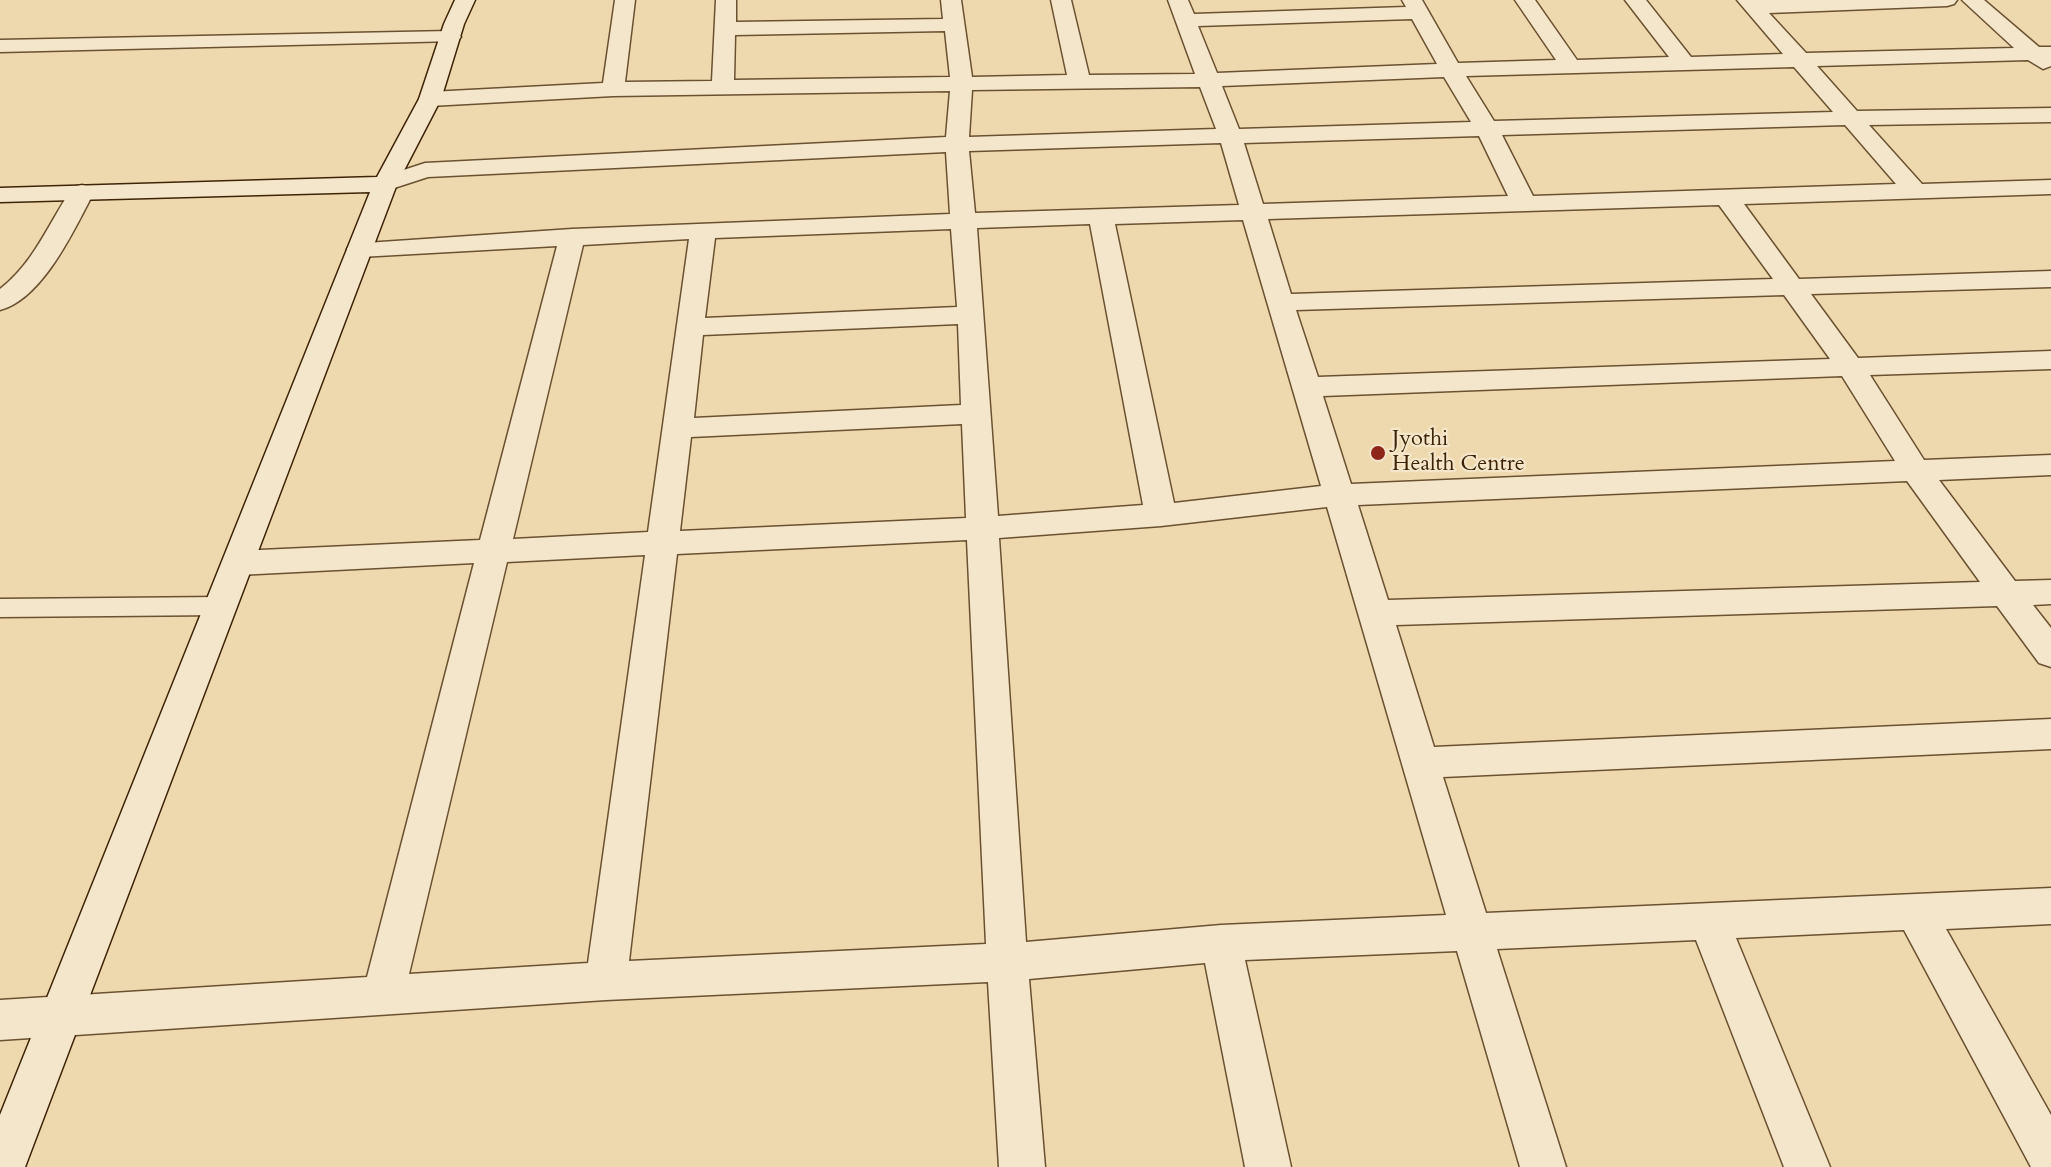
<!DOCTYPE html>
<style>
body{margin:0}
canvas{display:block;background:#eed9af}
</style>
<canvas width="2051" height="1167"></canvas>
<script>
const ctx = document.querySelector('canvas').getContext('2d');
ctx.lineJoin = 'round';
function strokePath(path, color, width, dash) {
  ctx.strokeStyle = color;
  ctx.lineWidth = width;
  ctx.lineCap = dash ? 'butt' : 'round';
  ctx.setLineDash(dash || []);
  ctx.stroke(path);
}
function paint(path, color) {
  ctx.fillStyle = color;
  ctx.fill(path, 'evenodd');
}
function write(font, color, halo, rows, align = 'center') {
  ctx.font = font + ' Cardo,serif';
  ctx.lineWidth = 4.5;
  ctx.setLineDash([]);
  ctx.textBaseline = 'middle';
  ctx.strokeStyle = halo;
  ctx.fillStyle = color;
  for (const [text, x, y, turn = 0] of rows) {
    ctx.save();
    ctx.translate(x, y);
    ctx.rotate((+turn || 0) * Math.PI / 180);
    ctx.textAlign = isNaN(turn) ? turn : align;
    if (halo) ctx.strokeText(text, 0, 0);
    ctx.fillText(text, 0, 0);
    ctx.restore();
  }
}
const lane = new Path2D(`
 M221,597L230,600L233,606L230,612L221,615L0,617V599Z`);
const street = new Path2D(`
 M615,0H635L625,82L712,81L716,0H736V22L943,19L941,0H961L972,77L1067,75L1051,0H1071L1089,75L1195,74L1168,0H1188L1194,14L1406,7L1402,0H1422L1458,63L1556,60L1515,0H1535L1577,60L1669,57L1625,0H1646L1691,57L1783,54L1737,0H1957L1954,4L1947,6L1769,13L1806,53L2014,48L1962,0H1984L2039,47H2051V66L2043,69L2028,60L1817,66L1857,111L2051,108V122L1869,125L1922,184L2051,180V194L1744,204L1799,279L2051,271V287L1811,294L1858,358L2051,351V369L1870,375L1924,460L2051,455V475L1939,480L2015,581L2051,580V604L2033,605L2051,628V667L2039,663L1997,606L1396,625L1434,747L2051,719V749L1443,777L1486,913L2051,888V924L1946,929L2051,1115V1167H2031L1904,930L1736,938L1830,1167H1784L1696,940L1497,949L1566,1167H1520L1457,951L1245,960L1291,1167H1245L1205,963L1029,979L1045,1167H999L988,982L606,1000L0,1040V1000L367,977L474,563L238,575L226,571L222,563L226,555L238,551L480,540L557,246L360,257L351,254L347,249L351,244L572,229L950,214L946,152L428,177L385,191L376,189L373,184L376,179L425,163L946,137L950,91L613,96L430,106L422,104L419,99L422,94L430,92L603,83ZM1412,19L1437,64L1217,73L1198,26ZM945,31L950,77L734,80L735,35ZM1794,67L1833,112L1494,121L1466,76ZM1444,77L1471,122L1239,129L1222,86ZM1200,87L1216,129L969,137L972,90ZM1845,125L1896,184L1533,196L1502,135ZM1479,136L1508,196L1263,204L1244,143ZM1221,143L1239,205L975,213L969,151ZM1719,205L1773,279L1291,294L1268,219ZM1243,220L1321,486L1174,503L1115,224ZM1090,224L1143,505L998,516L977,228ZM951,229L957,307L705,318L715,238ZM689,239L648,532L513,539L583,245ZM1784,295L1830,359L1318,377L1296,310ZM958,324L961,405L694,418L703,335ZM1842,376L1895,461L1351,484L1323,396ZM962,424L966,518L680,531L691,437ZM1907,481L1980,582L1388,600L1358,505ZM1327,507L1446,915L1221,925L1026,942L999,538L1161,526ZM967,540L986,944L629,961L677,554ZM645,555L588,963L409,974L507,562Z
 M450,31L457,33L461,37L457,41L0,52V40Z
 M82,185L91,187L94,192C75,228 43,299 0,310V289C35,262 49,222 73,187Z`);
const secondary = new Path2D(`
 M455,0H475L464,24L441,99L397,184L25,1167H0V1115L370,192L0,202V188L377,177L419,99L444,24Z`);
const markers = [
 [1378,453,8,"#8f2418"]
];
const poiNames = [
 ["Jyothi",1392,440],
 ["Health Centre",1392,465]
];
strokePath(lane, '#6a5130', 3);
strokePath(street, '#6a5130', 3);
strokePath(secondary, '#3e2406', 3);
paint(lane, '#f4e6cb');
paint(street, '#f4e6cb');
paint(secondary, '#f4e6cb');
for (const [x, y, r, color] of markers) {
  const dot = new Path2D();
  dot.arc(x, y, r, 0, 2 * Math.PI);
  ctx.fillStyle = color;
  ctx.fill(dot);
  strokePath(dot, '#f4e6cb', 2);
}
write('22px', '#3e2406', '#f4e6cb', poiNames, 'left');
</script>
